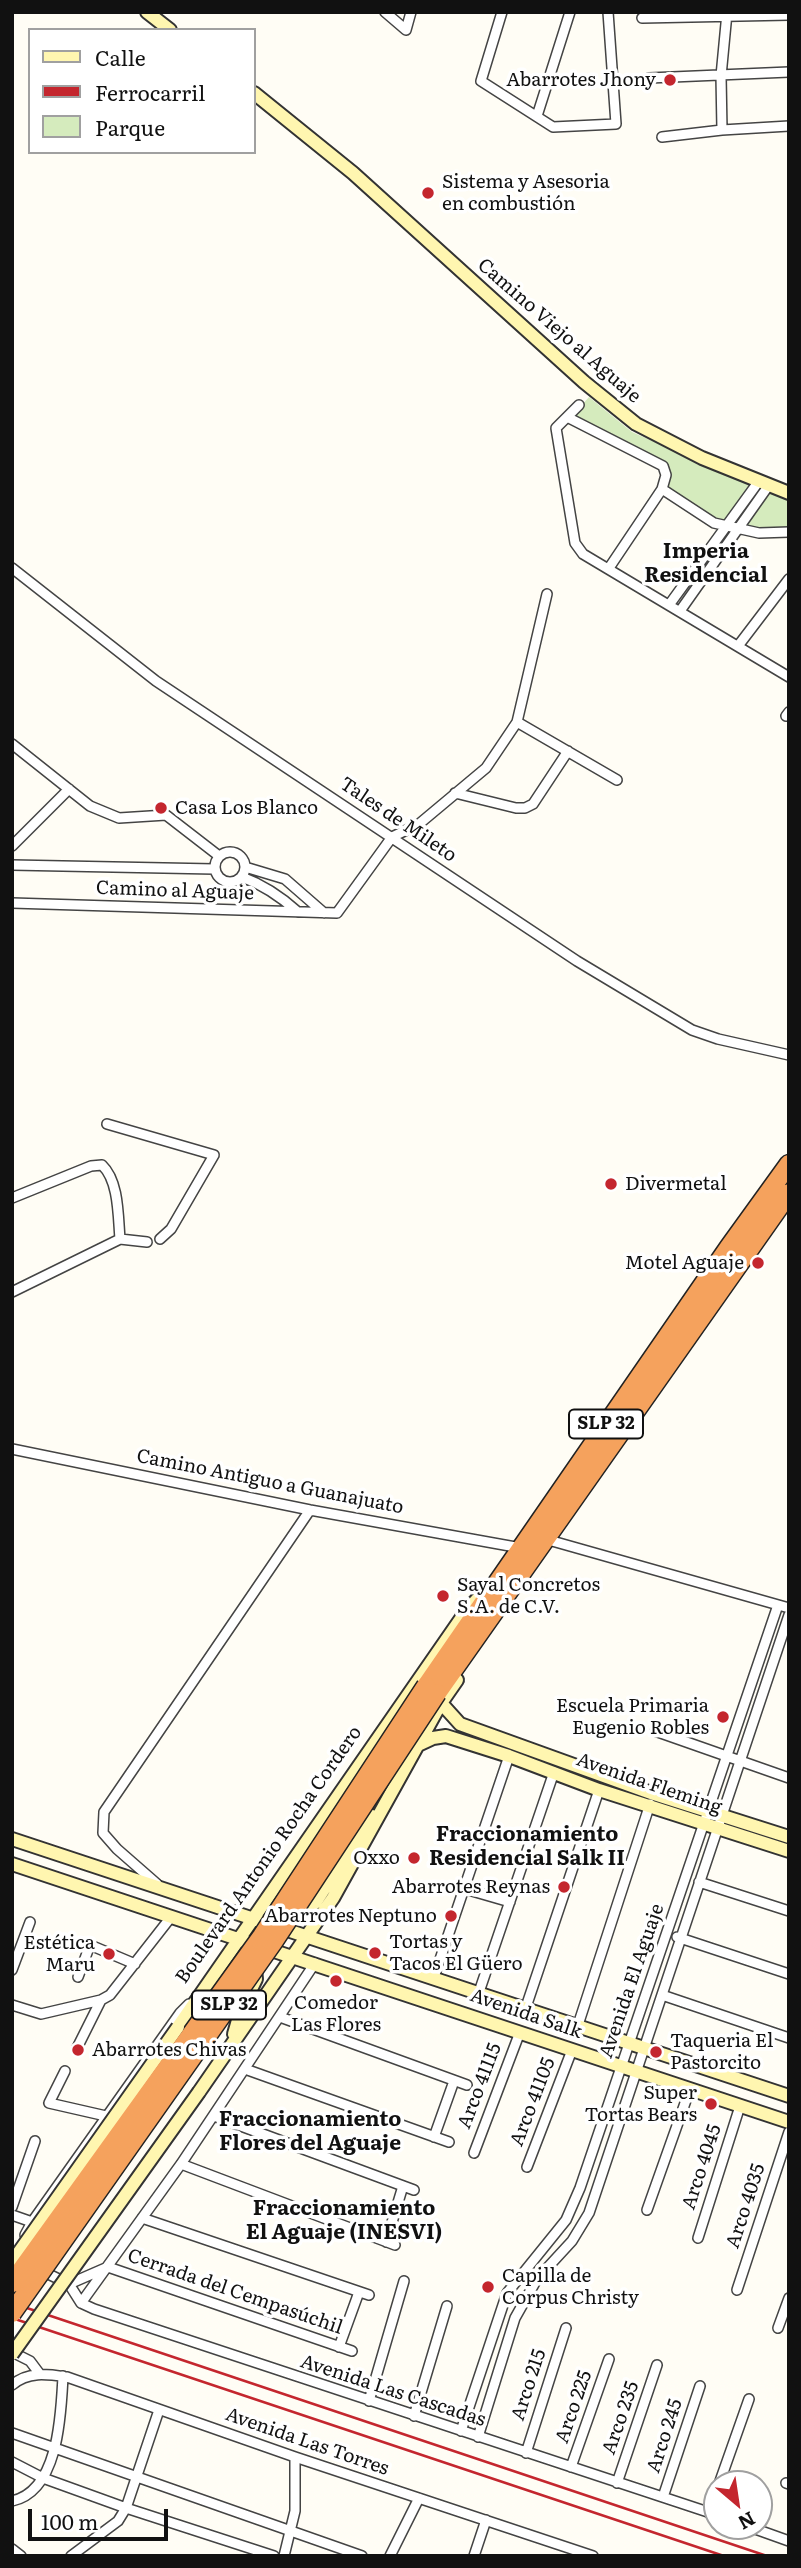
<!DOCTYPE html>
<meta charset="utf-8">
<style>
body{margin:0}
#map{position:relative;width:801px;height:2568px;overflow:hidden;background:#fffdf5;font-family:Literata,serif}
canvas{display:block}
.frame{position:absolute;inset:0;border:14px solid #111;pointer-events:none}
.legend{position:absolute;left:28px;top:28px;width:228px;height:126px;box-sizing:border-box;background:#fff;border:2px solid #a0a0a0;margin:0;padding:9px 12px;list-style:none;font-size:21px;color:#111}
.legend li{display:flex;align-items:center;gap:14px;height:35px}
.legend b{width:35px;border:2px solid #a0a0a0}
.north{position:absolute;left:703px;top:2470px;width:70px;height:70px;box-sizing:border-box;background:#fff;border:2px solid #a0a0a0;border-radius:50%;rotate:151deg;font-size:19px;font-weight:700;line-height:28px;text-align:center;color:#111}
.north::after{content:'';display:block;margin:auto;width:24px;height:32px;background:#c4262e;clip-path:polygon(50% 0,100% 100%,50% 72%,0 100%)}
.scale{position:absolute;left:28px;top:2509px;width:140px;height:32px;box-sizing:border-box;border:4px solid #111;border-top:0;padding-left:9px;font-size:21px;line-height:24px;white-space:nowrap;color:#111;-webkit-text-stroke:5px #fff;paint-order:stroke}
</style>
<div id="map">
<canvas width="801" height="2568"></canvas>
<div class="frame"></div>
<ul class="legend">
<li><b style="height:9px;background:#fff6b0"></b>Calle</li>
<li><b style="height:9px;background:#c4262e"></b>Ferrocarril</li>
<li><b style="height:19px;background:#d5ebbd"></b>Parque</li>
</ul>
<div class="north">N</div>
<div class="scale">100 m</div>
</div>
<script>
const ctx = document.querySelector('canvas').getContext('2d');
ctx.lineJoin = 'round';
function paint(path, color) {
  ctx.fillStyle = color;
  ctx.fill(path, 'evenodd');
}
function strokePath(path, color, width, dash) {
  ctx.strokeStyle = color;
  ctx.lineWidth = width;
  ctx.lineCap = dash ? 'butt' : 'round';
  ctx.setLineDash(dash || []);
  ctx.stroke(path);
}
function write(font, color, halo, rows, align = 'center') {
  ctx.font = font + ' Literata,serif';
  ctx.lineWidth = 7;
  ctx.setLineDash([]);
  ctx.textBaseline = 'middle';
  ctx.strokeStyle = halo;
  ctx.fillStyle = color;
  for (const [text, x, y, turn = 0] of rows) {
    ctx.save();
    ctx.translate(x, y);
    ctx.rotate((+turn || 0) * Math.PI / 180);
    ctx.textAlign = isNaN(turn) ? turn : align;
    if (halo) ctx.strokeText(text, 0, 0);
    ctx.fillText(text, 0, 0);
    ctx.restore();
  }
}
const green = new Path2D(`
 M589,397L632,432L752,485L724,522L716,521L667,487L669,477L665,466L571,417Z
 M771,491L789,499V530L744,527Z`);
const street = new Path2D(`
 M385,12L406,30L411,12
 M502,12L481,81L553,127L616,124L608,12
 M642,18L789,15
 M649,78L789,72
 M537,116L570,12
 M722,130L721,76L727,13
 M662,137L722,130L789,126
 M579,405L556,428L575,543L583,554L789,677
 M567,417L663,466L666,475L662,489L714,523L759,533L789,532
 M12,568L156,681L577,961L692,1030L718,1039L789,1055
 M609,568L662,489
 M669,605L759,481
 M680,611L769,485
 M738,646L789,579
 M786,716L789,712
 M517,722L617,780
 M12,744L90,806L119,818L166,815L219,856
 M455,793L516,808H525L533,804L568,751
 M12,846L69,789
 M215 867a15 15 0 1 1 30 0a15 15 0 1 1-30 0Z
 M12,865L214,869
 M245,867L285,879L324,913
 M242,877C264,885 280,896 298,912
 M12,903L337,913L392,837L419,824L486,768L517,722L547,594
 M107,1124L214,1155L171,1229L160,1239
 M12,1198L91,1166L102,1165C119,1181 118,1216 120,1239
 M12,1292L120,1239L147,1242
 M12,1449L310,1510L521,1548
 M545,1539L789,1608
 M655,1731L789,1778
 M699,1882L789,1911
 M157,1884L117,1849L103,1833L104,1812L310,1510
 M465,1889L510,1902
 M677,1937L789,1974
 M12,1970L30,1922
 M78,1977L90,1945L135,1964
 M434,1977L509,1756
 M479,1992L554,1772
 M662,1995L789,2038
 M12,2005L41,2014L101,2000L110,1995L171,1917
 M526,2007L599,1790
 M280,2017L467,2085
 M578,2025L650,1804
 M77,2048L101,2000
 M245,2069L449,2142
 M65,2071L49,2103L106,2116
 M214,2116L414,2190
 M434,2137L454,2081
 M474,2153L520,2032
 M181,2164L395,2245
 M527,2167L572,2050
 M12,2207L35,2141
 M647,2210L690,2089
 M12,2215L32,2222
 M142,2218L369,2295
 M25,2235L32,2222L180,2013L189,2004
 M698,2238L740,2106
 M386,2242L403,2186
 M40,2270L69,2284L108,2267L352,2351
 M69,2284L81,2303L94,2309L717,2515
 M737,2290L789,2132
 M81,2303L181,2164L315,1963
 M778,2328L789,2298
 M339,2347L359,2292
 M12,2352L30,2361L39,2373
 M12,2385C28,2371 47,2374 67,2377L295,2457L593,2556
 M369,2401L404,2281
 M414,2416L447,2306
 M461,2431L507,2293L566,2220L580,2188L778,1605
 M12,2433L362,2556
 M478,2437L515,2318L537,2279L572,2241L589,2213L789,1615
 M526,2453L566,2328
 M12,2462L43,2478L126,2508L274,2556
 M571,2467L609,2359
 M617,2483L657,2365
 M786,2483L789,2484
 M719,2484L749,2399
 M663,2497L700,2386
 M12,2501C59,2491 61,2414 63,2376
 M709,2513L717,2490
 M747,2526L789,2541
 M12,2549L21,2556
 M71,2556L118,2521L126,2508L159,2410
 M284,2556L295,2511V2457
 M390,2556L419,2498
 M474,2556L486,2520`);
const secondary = new Path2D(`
 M147,12L170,30
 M254,93L353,173L584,382L636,424L702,458L789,493
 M441,1703L460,1724L654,1794L789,1837
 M418,1745L433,1738L446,1736L509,1756L599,1790L789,1851
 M12,1839C271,1923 530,2009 789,2096
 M12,1864L789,2122
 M289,1908L301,1911L315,1903L372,1816
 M178,2027L467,1610L482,1594
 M234,2034L241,2010L256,1979L255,1969
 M199,2092L333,1898L441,1703L457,1680`);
const highway = new Path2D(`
 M426,1686L729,1247L789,1164
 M437,1693L789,1193`);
const rail = new Path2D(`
 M12,2303L767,2556
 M12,2318L724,2556`);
const secondaryBridge = new Path2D(`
 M12,2262L178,2027
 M12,2354L199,2092`);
const highwayBridge = new Path2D(`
 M12,2283L262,1936L426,1686
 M12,2313L274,1941L437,1693`);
const markers = [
 [670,80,7,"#c4262e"],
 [428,193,7,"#c4262e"],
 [161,808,7,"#c4262e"],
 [611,1184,7,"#c4262e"],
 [758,1263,7,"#c4262e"],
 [443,1596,7,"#c4262e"],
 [723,1717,7,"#c4262e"],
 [414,1858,7,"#c4262e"],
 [564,1887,7,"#c4262e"],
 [451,1916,7,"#c4262e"],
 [375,1953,7,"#c4262e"],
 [109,1954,7,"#c4262e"],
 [336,1981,7,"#c4262e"],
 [78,2050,7,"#c4262e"],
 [656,2052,7,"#c4262e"],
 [711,2104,7,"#c4262e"],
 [488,2287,7,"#c4262e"]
];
const shields = [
 [606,1424,74],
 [229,2005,74]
];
const shieldNames = [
 ["SLP 32",606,1424],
 ["SLP 32",229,2005]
];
const poiNames = [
 ["Abarrotes Jhony",656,80],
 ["Sistema y Asesoria",442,182,"left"],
 ["en combustión",442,204,"left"],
 ["Casa Los Blanco",175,808,"left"],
 ["Divermetal",625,1184,"left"],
 ["Motel Aguaje",744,1263],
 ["Sayal Concretos",457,1585,"left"],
 ["S.A. de C.V.",457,1607,"left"],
 ["Escuela Primaria",709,1706],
 ["Eugenio Robles",709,1728],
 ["Oxxo",400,1858],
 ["Abarrotes Reynas",550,1887],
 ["Abarrotes Neptuno",437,1916],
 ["Tortas y",389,1942,"left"],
 ["Tacos El Güero",389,1964,"left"],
 ["Estética",95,1943],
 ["Maru",95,1965],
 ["Comedor",336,2003,"center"],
 ["Las Flores",336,2025,"center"],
 ["Taqueria El",670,2041,"left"],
 ["Pastorcito",670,2063,"left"],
 ["Abarrotes Chivas",92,2050,"left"],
 ["Super",697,2093],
 ["Tortas Bears",697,2115],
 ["Capilla de",502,2276,"left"],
 ["Corpus Christy",502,2298,"left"]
];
const streetNames = [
 ["Camino Viejo al Aguaje",559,331,41],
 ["Tales de Mileto",398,820,34],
 ["Camino al Aguaje",175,891,2],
 ["Camino Antiguo a Guanajuato",270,1482,11],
 ["Avenida Fleming",649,1784,19],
 ["Boulevard Antonio Rocha Cordero",269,1855,-55],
 ["Avenida El Aguaje",632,1981,-71],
 ["Avenida Salk",526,2014,19],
 ["Arco 41115",480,2086,-69],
 ["Arco 41105",533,2102,-69],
 ["Arco 4045",702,2167,-72],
 ["Arco 4035",746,2206,-72],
 ["Cerrada del Cempasúchil",235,2292,19],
 ["Arco 215",529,2385,-72],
 ["Avenida Las Cascadas",393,2391,18],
 ["Arco 225",574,2407,-71],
 ["Arco 235",621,2418,-71],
 ["Arco 245",665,2436,-72],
 ["Avenida Las Torres",307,2442,19]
];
const neighbourhoodNames = [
 ["Imperia",706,552],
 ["Residencial",706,576],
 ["Fraccionamiento",527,1835],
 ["Residencial Salk II",527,1859],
 ["Fraccionamiento",310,2120],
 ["Flores del Aguaje",310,2144],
 ["Fraccionamiento",344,2209],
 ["El Aguaje (INESVI)",344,2233]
];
paint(green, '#d5ebbd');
strokePath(street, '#444', 12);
strokePath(secondary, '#333', 16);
strokePath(highway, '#222', 21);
strokePath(street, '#fff', 9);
strokePath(secondary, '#fff6b0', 12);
strokePath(highway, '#f5a25d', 18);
strokePath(rail, '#c4262e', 2.5);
strokePath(secondaryBridge, '#333', 16, []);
strokePath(highwayBridge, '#222', 21, []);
strokePath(secondaryBridge, '#fff6b0', 12);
strokePath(highwayBridge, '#f5a25d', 18);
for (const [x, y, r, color] of markers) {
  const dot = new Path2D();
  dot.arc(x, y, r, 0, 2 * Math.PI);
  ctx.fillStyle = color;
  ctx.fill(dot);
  strokePath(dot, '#fff', 2.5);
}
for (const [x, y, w] of shields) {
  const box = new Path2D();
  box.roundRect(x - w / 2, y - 14.5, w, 29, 5);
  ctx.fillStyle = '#fff';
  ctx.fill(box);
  strokePath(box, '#111', 2);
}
write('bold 18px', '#111', null, shieldNames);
write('19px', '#111', '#fff', poiNames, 'right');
write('19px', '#111', '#fff', streetNames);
write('bold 21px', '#111', '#fff', neighbourhoodNames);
</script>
